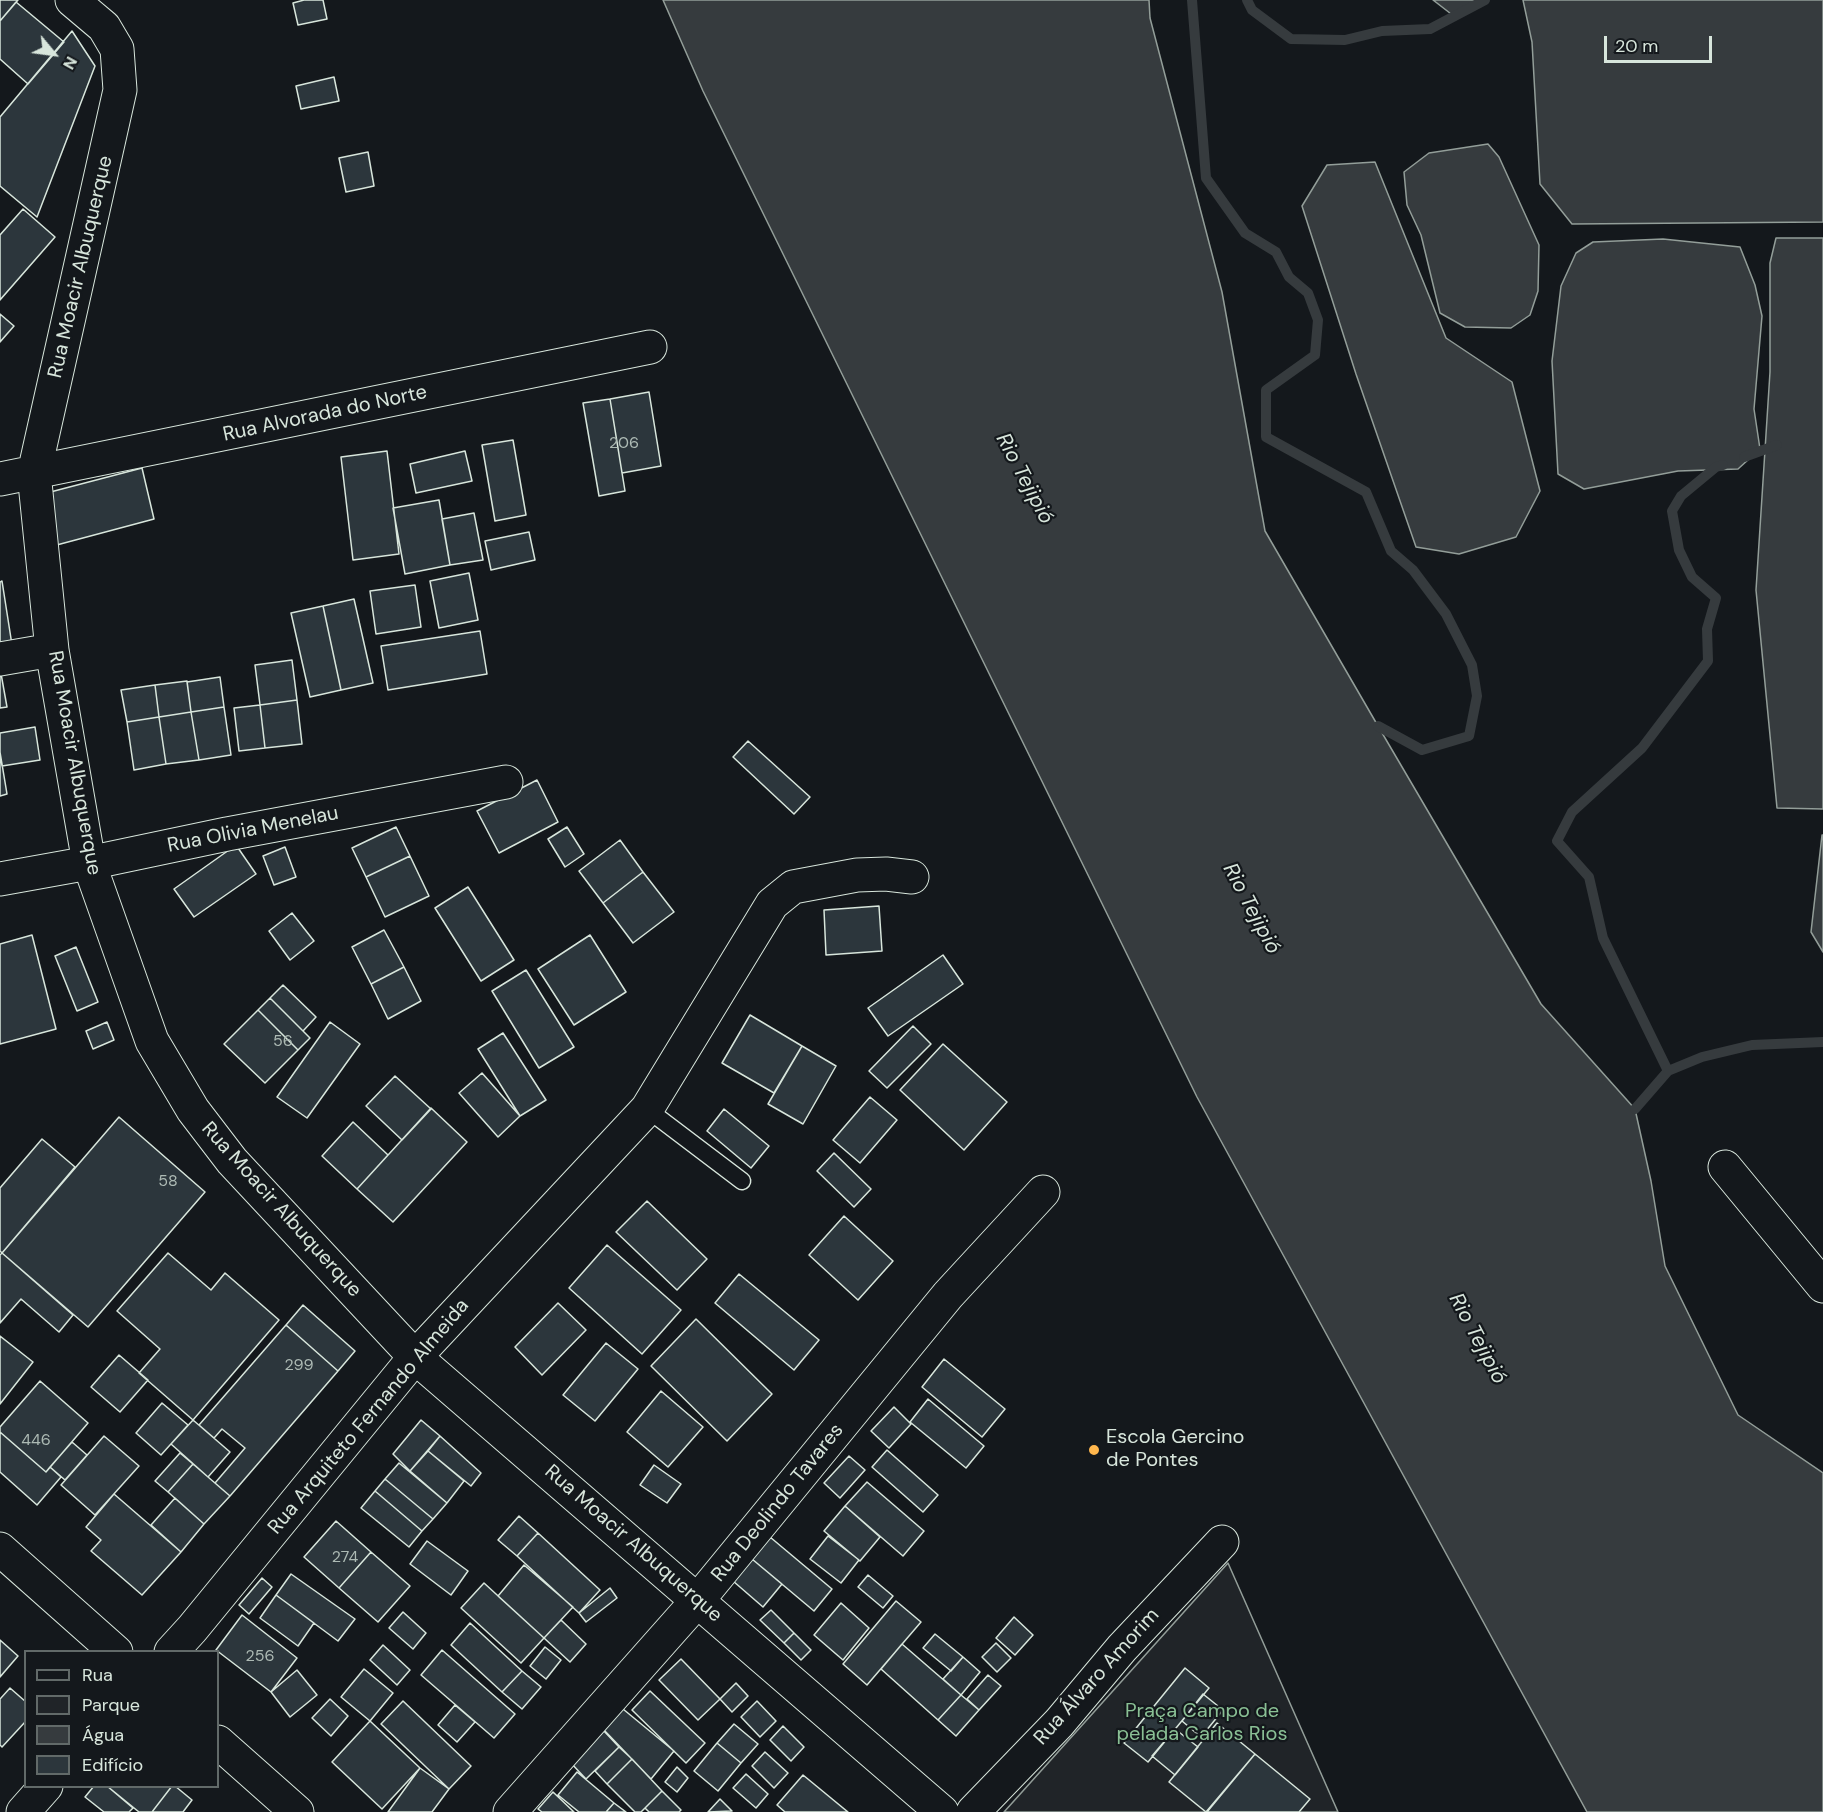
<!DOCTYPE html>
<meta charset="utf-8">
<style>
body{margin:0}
#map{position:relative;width:1823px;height:1812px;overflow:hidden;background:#14181c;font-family:"DM Sans",sans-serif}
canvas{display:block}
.legend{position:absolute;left:24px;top:1650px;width:195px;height:138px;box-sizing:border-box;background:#14181c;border:2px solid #626a69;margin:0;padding:8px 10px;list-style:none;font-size:18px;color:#d8e6dc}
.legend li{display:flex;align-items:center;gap:12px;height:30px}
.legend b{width:30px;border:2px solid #626a69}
.north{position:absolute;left:24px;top:24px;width:60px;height:60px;-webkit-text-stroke:4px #14181c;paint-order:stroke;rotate:119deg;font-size:16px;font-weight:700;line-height:24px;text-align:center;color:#d8e6dc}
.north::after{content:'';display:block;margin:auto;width:21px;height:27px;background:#d8e6dc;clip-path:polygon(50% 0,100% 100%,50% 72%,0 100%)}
.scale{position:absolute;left:1604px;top:36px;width:108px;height:27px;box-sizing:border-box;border:3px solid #d8e6dc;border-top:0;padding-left:8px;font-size:18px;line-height:21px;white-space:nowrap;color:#d8e6dc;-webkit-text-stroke:4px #14181c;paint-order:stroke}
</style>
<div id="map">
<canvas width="1823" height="1812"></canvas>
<ul class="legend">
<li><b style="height:8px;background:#14181c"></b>Rua</li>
<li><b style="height:16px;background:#202428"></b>Parque</li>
<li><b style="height:16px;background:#363b3e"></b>Água</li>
<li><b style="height:16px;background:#2c363c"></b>Edifício</li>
</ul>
<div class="north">N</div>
<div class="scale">20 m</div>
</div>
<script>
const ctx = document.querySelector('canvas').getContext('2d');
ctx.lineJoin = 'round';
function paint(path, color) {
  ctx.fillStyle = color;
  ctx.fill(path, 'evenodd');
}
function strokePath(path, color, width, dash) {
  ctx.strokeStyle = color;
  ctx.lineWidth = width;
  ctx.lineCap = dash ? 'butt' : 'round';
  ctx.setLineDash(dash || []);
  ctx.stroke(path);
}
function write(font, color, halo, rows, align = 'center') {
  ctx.font = font + ' "DM Sans",sans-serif';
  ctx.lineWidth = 4.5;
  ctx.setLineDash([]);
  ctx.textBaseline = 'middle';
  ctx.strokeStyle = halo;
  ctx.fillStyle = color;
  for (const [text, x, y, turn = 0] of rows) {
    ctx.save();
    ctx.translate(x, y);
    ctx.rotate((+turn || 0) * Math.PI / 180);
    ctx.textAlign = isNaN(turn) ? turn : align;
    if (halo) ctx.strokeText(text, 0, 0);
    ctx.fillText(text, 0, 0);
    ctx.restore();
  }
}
const green = new Path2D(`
 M1228,1563L1338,1812H1004Z`);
const water = new Path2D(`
 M663,0H1149L1150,18L1222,292L1265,531L1378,726L1541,1004L1635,1109L1651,1181L1665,1266L1738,1415L1823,1473V1812H1587L1197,1097L703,91Z
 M1433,0H1479L1480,5L1455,17Z
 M1523,0H1823V222L1572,224L1540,184L1532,42Z
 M1488,144L1499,157L1539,245L1538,291L1530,315L1511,328L1465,327L1440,313L1421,235L1407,205L1404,172L1429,153Z
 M1375,162L1446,338L1512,382L1540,491L1516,537L1459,554L1416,547L1356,374L1302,206L1327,165Z
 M1776,238H1823V809L1777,808L1756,590L1770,372V263Z
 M1663,239L1740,247L1755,285L1762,316L1754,409L1760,449L1738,469L1678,471L1584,489L1558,474L1552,361L1561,286L1576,253L1593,242Z
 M1822,835H1823V952L1811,932Z`);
const stream = new Path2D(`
 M1192,0L1206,178L1245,233L1276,252L1289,277L1308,293L1318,320L1315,355L1266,390V437L1366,492L1391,551L1413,570L1446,614L1472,665L1477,696L1469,736L1422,750L1378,726
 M1247,0L1252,10L1291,39L1345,40L1382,31L1430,29L1485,0
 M1744,457L1777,445
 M1668,1071L1603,938L1589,877L1557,841L1572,812L1642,748L1708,661L1707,629L1716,598L1692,577L1679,550L1672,511L1681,496L1716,467L1723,465
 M1635,1109L1668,1071L1702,1057L1752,1045L1823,1042`);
const building = new Path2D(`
 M0,0H18L0,21Z
 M304,0H323L327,19L298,25L293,3Z
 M16,2L64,42L28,84L0,59V21Z
 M72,31L95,66L37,217L0,186V117Z
 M334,77L339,101L301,109L296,86Z
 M368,152L374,186L346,192L339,158Z
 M23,209L55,237L0,300V235Z
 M0,314L14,326L0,342Z
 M649,392L661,466L622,473L610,399Z
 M610,399L625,491L599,496L583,403Z
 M513,440L526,515L495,521L482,445Z
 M387,451L399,554L353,560L341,457Z
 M465,451L472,481L416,493L410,464Z
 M142,468L154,519L53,546L39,495Z
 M439,500L450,565L405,574L393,508Z
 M474,513L483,560L450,565L442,519Z
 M529,532L535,560L491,570L485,541Z
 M469,573L478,620L439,628L430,581Z
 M2,581L12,645L0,647V582Z
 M415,585L421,627L376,634L370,591Z
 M354,599L373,683L341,690L323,606Z
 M323,606L341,690L310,697L291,613Z
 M480,631L487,674L388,690L381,646Z
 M292,660L297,700L260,705L255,665Z
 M0,668L7,707L0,708Z
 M220,677L224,707L191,712L187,682Z
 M187,681L191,712L159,717L155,685Z
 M155,685L159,717L127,722L121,690Z
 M297,700L302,744L265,748L260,705Z
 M260,705L265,748L239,751L234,708Z
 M224,707L231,755L199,760L191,712Z
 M191,712L199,760L166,764L159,717Z
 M159,717L166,764L134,770L127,722Z
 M35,727L40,760L2,766L0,752V733Z
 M748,741L810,797L794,814L733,757Z
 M0,752L7,794L0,796Z
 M537,780L558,822L499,853L477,811Z
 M396,827L410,856L366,877L352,848Z
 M567,827L584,854L565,867L548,839Z
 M620,840L643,872L603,903L579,871Z
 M236,845L256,874L194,917L174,889Z
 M285,847L296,877L274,885L263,856Z
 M410,856L429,896L385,917L366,877Z
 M643,872L674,912L633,943L603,903Z
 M468,887L514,960L481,981L435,908Z
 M879,906L882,951L826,955L824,910Z
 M292,913L314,941L290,960L269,931Z
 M384,930L404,967L371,984L352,947Z
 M32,935L56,1029L0,1044V944Z
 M590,935L626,992L574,1025L538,969Z
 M76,947L98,1002L77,1011L55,956Z
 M943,955L963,984L888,1036L868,1008Z
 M404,967L421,1001L388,1019L371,984Z
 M526,970L574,1047L539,1068L492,991Z
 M283,985L316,1017L303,1031L270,998Z
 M270,998L310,1038L298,1050L258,1010Z
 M258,1010L298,1050L265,1083L224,1044Z
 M750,1015L802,1046L774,1093L722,1063Z
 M107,1022L114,1040L93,1049L86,1031Z
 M330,1022L360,1044L307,1118L277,1097Z
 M913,1026L931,1044L887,1088L869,1071Z
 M503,1033L546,1100L520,1116L478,1049Z
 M943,1044L1007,1102L964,1150L900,1090Z
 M802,1046L836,1066L803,1124L768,1104Z
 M482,1073L520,1116L498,1137L459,1093Z
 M395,1076L431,1109L402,1140L366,1106Z
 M870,1097L897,1120L860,1163L833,1140Z
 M431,1108L467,1142L393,1222L357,1189Z
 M724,1109L769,1146L751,1168L707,1131Z
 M119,1117L205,1192L88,1327L2,1253Z
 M353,1122L388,1155L357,1189L322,1156Z
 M42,1139L75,1167L2,1253L0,1251V1188Z
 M834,1153L871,1189L854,1207L817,1171Z
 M647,1201L707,1259L677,1290L616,1232Z
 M844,1216L893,1261L858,1300L809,1255Z
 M607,1245L681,1310L642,1354L569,1288Z
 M2,1253L73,1315L59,1332L21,1299L0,1323V1255Z
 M168,1253L211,1290L225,1273L279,1320L193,1420L139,1373L160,1349L117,1311Z
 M739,1274L819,1340L794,1370L715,1303Z
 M558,1303L586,1330L542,1375L515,1347Z
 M303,1305L355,1351L338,1371L286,1325Z
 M696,1319L772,1394L727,1441L651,1366Z
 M286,1325L338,1371L230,1496L215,1483L245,1448L222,1429L214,1438L199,1425Z
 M0,1336L33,1362L0,1404Z
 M606,1343L638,1369L595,1421L563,1395Z
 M119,1355L148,1380L120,1412L91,1387Z
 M944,1359L1005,1409L982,1437L922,1387Z
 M40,1381L88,1423L46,1472L0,1432V1427Z
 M661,1391L703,1427L668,1467L627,1432Z
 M928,1399L984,1446L966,1468L910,1422Z
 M162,1403L188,1425L161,1455L136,1433Z
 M894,1407L911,1424L889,1448L871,1431Z
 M193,1420L230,1452L208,1477L171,1444Z
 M421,1420L440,1436L410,1471L393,1454Z
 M0,1432L46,1472L50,1467L61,1477L37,1505L0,1472Z
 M104,1436L139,1466L95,1515L61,1485Z
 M440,1436L481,1473L471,1486L428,1451Z
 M72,1442L87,1455L65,1480L50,1467Z
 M887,1450L938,1495L923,1512L872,1467Z
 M428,1451L464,1481L447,1503L410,1471Z
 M180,1453L193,1464L168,1492L155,1481Z
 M849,1456L865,1470L840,1498L824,1483Z
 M399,1463L447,1503L433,1519L385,1479Z
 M193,1464L230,1496L204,1524L168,1492Z
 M654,1465L681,1484L667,1503L640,1485Z
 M385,1479L433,1519L422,1531L375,1491Z
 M867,1482L924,1531L903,1556L845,1506Z
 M375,1491L422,1531L409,1547L361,1508Z
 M114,1494L181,1552L142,1595L91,1551L101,1540L86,1527Z
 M175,1498L204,1524L181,1552L151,1525Z
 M845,1506L880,1537L860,1561L824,1531Z
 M519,1516L538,1533L517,1556L498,1540Z
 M336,1521L371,1552L339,1588L304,1557Z
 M538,1533L600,1590L579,1613L517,1556Z
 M828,1536L859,1560L841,1583L810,1559Z
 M770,1537L832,1589L814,1611L752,1559Z
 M427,1541L468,1571L451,1595L410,1564Z
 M371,1552L410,1586L378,1622L339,1588Z
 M752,1559L782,1584L763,1607L733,1581Z
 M524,1565L573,1607L544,1638L498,1596Z
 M291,1574L355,1619L338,1641L276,1595Z
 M868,1575L893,1596L883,1608L858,1587Z
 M262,1578L272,1587L249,1614L239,1605Z
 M484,1583L544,1638L521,1663L461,1608Z
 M610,1588L617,1598L586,1622L579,1613Z
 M276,1595L314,1623L298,1646L260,1618Z
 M896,1601L921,1622L867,1685L843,1664Z
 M841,1603L869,1628L843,1660L814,1635Z
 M771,1610L794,1633L784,1643L760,1620Z
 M403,1612L426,1633L413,1649L389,1628Z
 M242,1615L297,1658L271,1692L216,1650Z
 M1014,1617L1033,1635L1015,1655L996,1638Z
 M561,1620L586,1644L570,1662L544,1638Z
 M470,1623L522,1671L502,1692L451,1645Z
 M794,1633L811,1650L801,1660L784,1643Z
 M935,1634L963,1657L951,1671L923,1648Z
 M0,1640L18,1656L0,1677Z
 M996,1643L1011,1658L997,1672L982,1657Z
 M902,1644L961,1695L938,1720L881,1669Z
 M383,1645L410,1670L397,1685L370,1660Z
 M545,1647L561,1660L546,1679L530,1666Z
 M442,1650L515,1714L494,1738L421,1675Z
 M963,1657L980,1672L961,1695L943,1679Z
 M681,1659L720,1699L698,1720L659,1680Z
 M1185,1668L1209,1688L1148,1762L1124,1743Z
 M364,1669L393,1693L370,1721L341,1697Z
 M297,1670L317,1695L290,1717L271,1692Z
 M522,1671L541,1687L522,1709L502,1692Z
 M988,1675L1001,1686L979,1710L967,1699Z
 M736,1683L748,1696L732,1712L720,1699Z
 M10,1688L26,1702V1721L2,1747L0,1745V1699Z
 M650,1691L705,1743L686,1763L632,1710Z
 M1203,1694L1223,1710L1201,1737L1182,1721Z
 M961,1695L979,1710L956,1736L938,1720Z
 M330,1699L348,1716L331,1736L312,1718Z
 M403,1701L471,1766L449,1789L381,1724Z
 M757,1701L776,1721L760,1737L741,1717Z
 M455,1705L475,1722L457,1742L438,1725Z
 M623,1709L674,1751L651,1779L603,1729Z
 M370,1721L420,1768L382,1809L332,1762Z
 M1217,1723L1255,1754L1206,1812L1169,1782Z
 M734,1724L758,1744L741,1763L717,1743Z
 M783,1726L804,1747L791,1761L770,1740Z
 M1175,1729L1198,1747L1175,1775L1152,1756Z
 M603,1730L619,1747L586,1779L570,1762Z
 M717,1743L741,1763L718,1791L694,1771Z
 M619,1747L632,1759L607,1784L595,1771Z
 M765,1752L788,1773L774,1788L752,1766Z
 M1255,1754L1310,1799L1299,1812H1207Z
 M632,1759L662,1791L641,1812H635L607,1784Z
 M677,1767L688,1778L677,1792L665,1782Z
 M420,1768L449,1789L432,1812H388Z
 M577,1772L614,1803L606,1812H579L558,1795Z
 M746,1774L768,1794L756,1808L733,1788Z
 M803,1775L848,1812H785L777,1805Z
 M94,1786H107L133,1808L129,1812H104L85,1797Z
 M107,1786H172L152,1812H139Z
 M172,1786H175L192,1800L183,1812H152Z
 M662,1791L681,1810L679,1812H649L645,1808Z
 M553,1792L574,1812H542L538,1809Z
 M720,1799L732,1811L708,1812Z
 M614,1803L626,1812H606Z`);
const service = new Path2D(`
 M647,1109L742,1181`);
const minor = new Path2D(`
 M72,0L104,27L117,49L120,90L34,473L52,650L89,863L152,1041L193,1110L232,1161L415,1357L942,1812
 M0,479L650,347
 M0,659L52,650
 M0,879L89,863L227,834L506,782
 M1725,1167L1823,1286
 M171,1652L192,1629L415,1357L647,1109L772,904L793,887L857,875L886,874L912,877
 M23,1812L46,1786
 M510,1812L698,1600L948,1295L1043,1192
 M973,1812L1059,1723L1122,1648L1222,1542`);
const primary = new Path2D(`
 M0,1549L116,1652
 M218,1742L297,1812`);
const markers = [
 [1094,1450,6,"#ffb74d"]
];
const numberNames = [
 ["206",624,444],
 ["56",283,1042],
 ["58",168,1182],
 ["299",299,1366],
 ["446",36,1441],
 ["274",345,1558],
 ["256",260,1657]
];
const streetNames = [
 ["Rua Moacir Albuquerque",81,267,-77],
 ["Rua Alvorada do Norte",325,414,-12],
 ["Rua Moacir Albuquerque",74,763,80],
 ["Rua Olivia Menelau",253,830,-11],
 ["Rua Moacir Albuquerque",281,1210,48],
 ["Rua Arquiteto Fernando Almeida",369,1417,-50],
 ["Rua Deolindo Tavares",778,1503,-51],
 ["Rua Moacir Albuquerque",633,1544,41],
 ["Rua Álvaro Amorim",1097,1677,-48]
];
const poiNames = [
 ["Escola Gercino",1106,1438],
 ["de Pontes",1106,1461]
];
const parkNames = [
 ["Praça Campo de",1202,1712],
 ["pelada Carlos Rios",1202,1735]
];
const waterNames = [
 ["Rio Tejipió",1024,479,62],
 ["Rio Tejipió",1251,909,62],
 ["Rio Tejipió",1477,1339,62]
];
paint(green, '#202428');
strokePath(green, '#939e99', 1.5);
paint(water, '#363b3e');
strokePath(water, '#939e99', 1.5);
strokePath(stream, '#363b3e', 10);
paint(building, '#2c363c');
strokePath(building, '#d8e6dc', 1.5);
strokePath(service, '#d8e6dc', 19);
strokePath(minor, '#d8e6dc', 35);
strokePath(primary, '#d8e6dc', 35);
strokePath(service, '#14181c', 16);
strokePath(minor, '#14181c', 33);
strokePath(primary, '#14181c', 33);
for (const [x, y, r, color] of markers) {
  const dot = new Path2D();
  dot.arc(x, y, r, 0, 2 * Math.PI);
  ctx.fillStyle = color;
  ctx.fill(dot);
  strokePath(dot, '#14181c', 2);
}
write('16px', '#adbab4', null, numberNames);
write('20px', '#d8e6dc', '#14181c', streetNames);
write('20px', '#d8e6dc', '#14181c', poiNames, 'left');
write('20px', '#8ac095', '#14181c', parkNames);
write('italic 21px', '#d8e6dc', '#14181c', waterNames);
</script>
